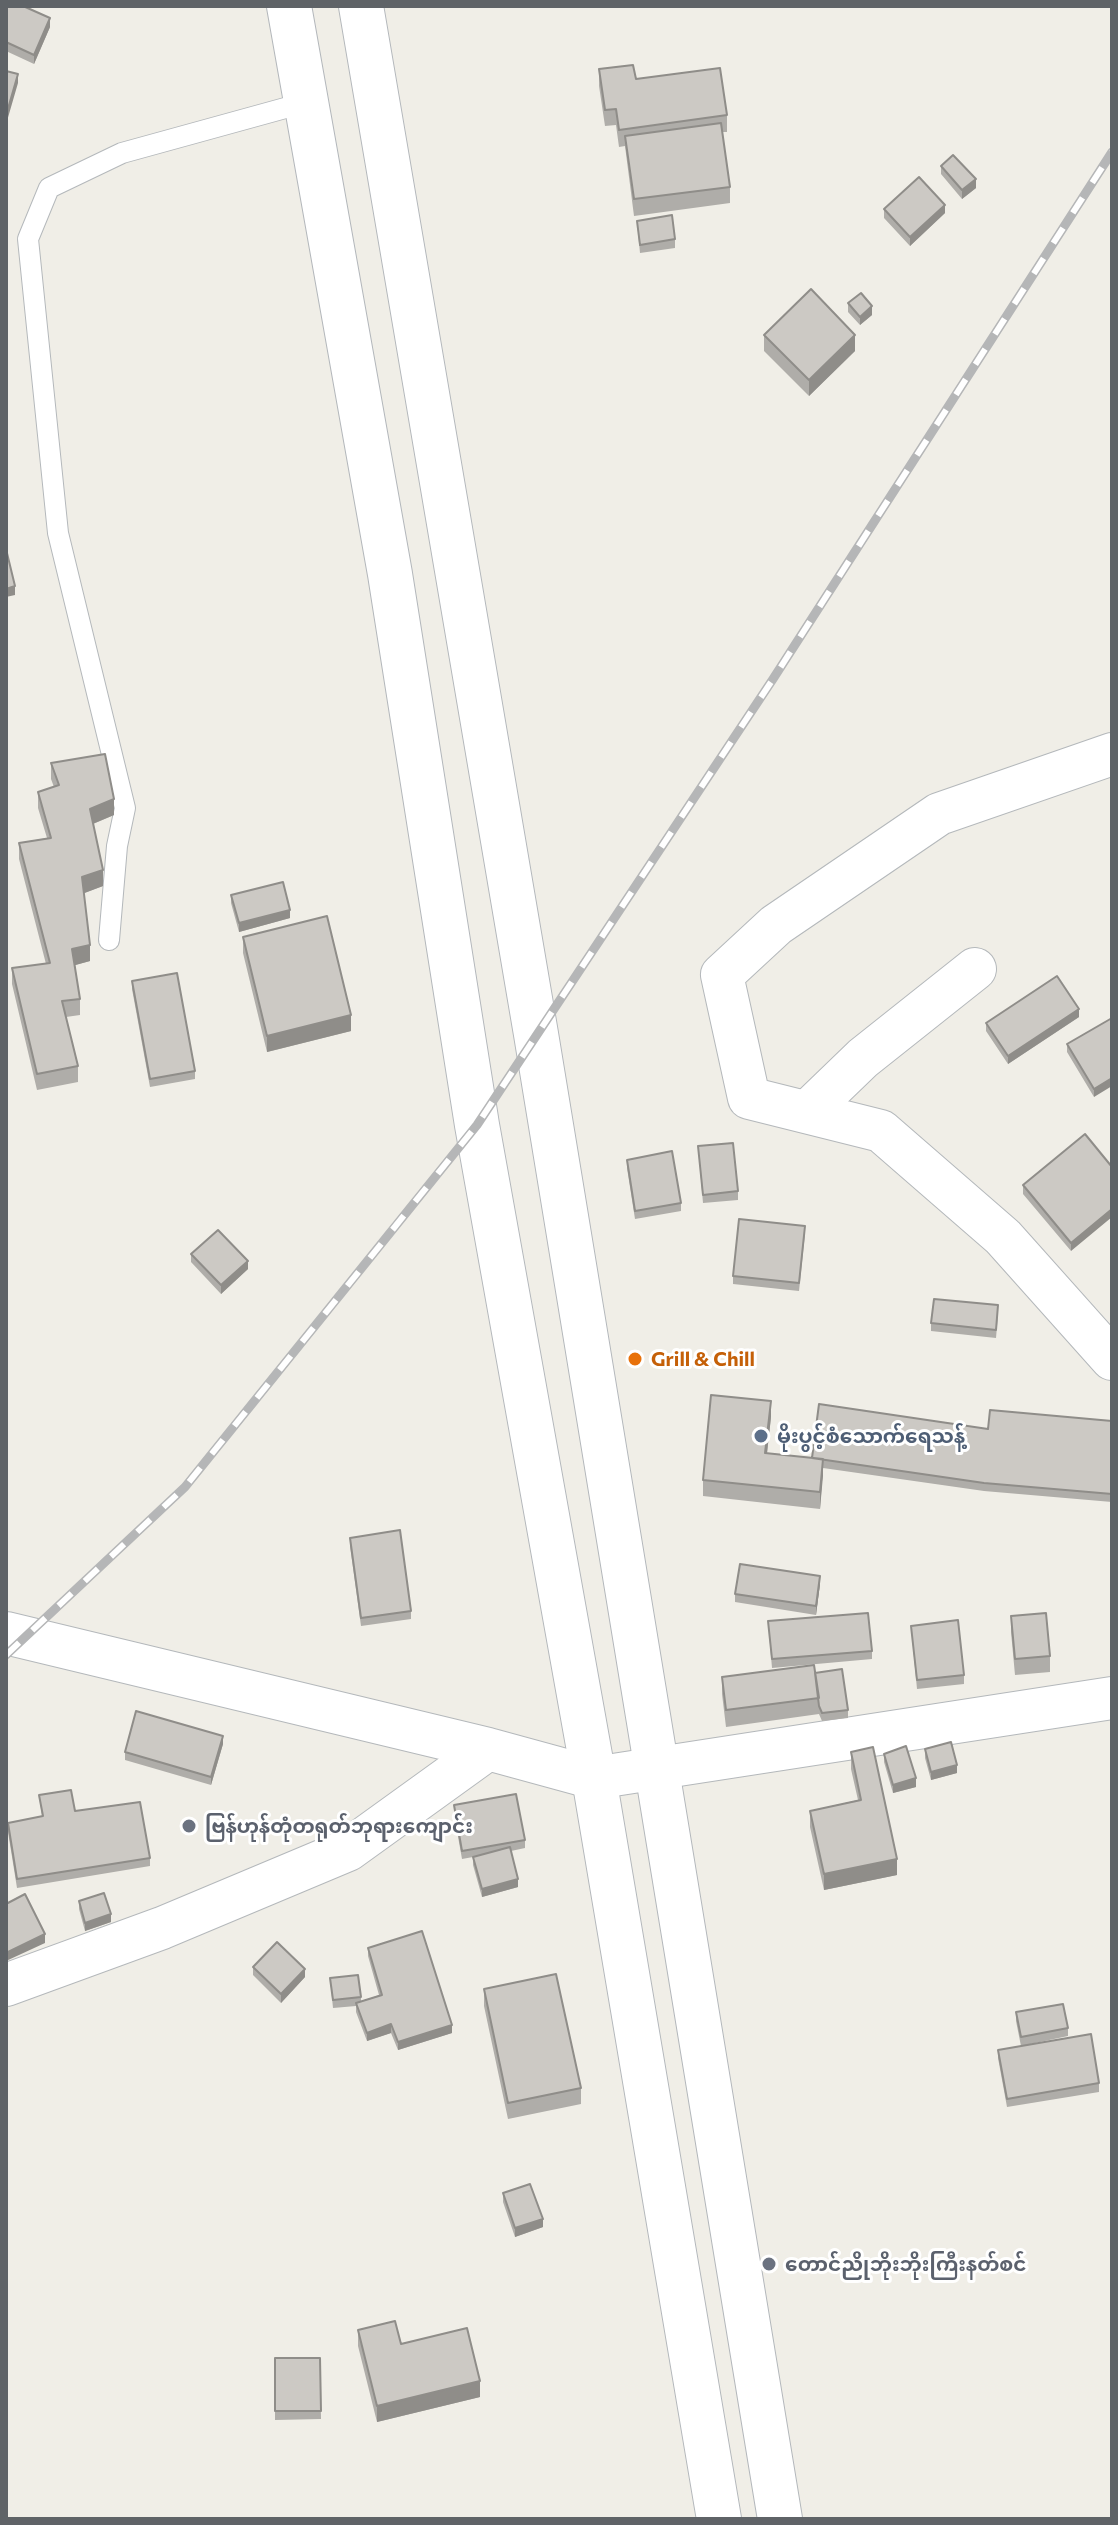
<!DOCTYPE html>
<meta charset="utf-8">
<style>
body{margin:0}
#map{position:relative;width:1118px;height:2525px;overflow:hidden;background:#f0eee7;font-family:Commissioner,sans-serif}
canvas{display:block}
.frame{position:absolute;inset:0;border:8px solid #5f6367;pointer-events:none}
</style>
<div id="map">
<canvas width="1118" height="2525"></canvas>
<div class="frame"></div>
</div>
<script>
const ctx = document.querySelector('canvas').getContext('2d');
ctx.lineJoin = 'round';
function strokePath(path, color, width, dash) {
  ctx.strokeStyle = color;
  ctx.lineWidth = width;
  ctx.lineCap = dash ? 'butt' : 'round';
  ctx.setLineDash(dash || []);
  ctx.stroke(path);
}
function paint(path, color) {
  ctx.fillStyle = color;
  ctx.fill(path, 'evenodd');
}
function write(font, color, halo, rows, align = 'center') {
  ctx.font = font + ' Commissioner,"Noto Sans Myanmar",sans-serif';
  ctx.lineWidth = 6;
  ctx.setLineDash([]);
  ctx.textBaseline = 'middle';
  ctx.strokeStyle = halo;
  ctx.fillStyle = color;
  for (const [text, x, y, turn = 0] of rows) {
    ctx.save();
    ctx.translate(x, y);
    ctx.rotate((+turn || 0) * Math.PI / 180);
    ctx.textAlign = isNaN(turn) ? turn : align;
    if (halo) ctx.strokeText(text, 0, 0);
    ctx.fillText(text, 0, 0);
    ctx.restore();
  }
}
const lane = new Path2D(`
 M109,940L117,846L125,808L58,533L28,239L49,188L122,153L307,102`);
const street = new Path2D(`
 M1112,754L939,814L776,925L722,975L749,1098L881,1131L1003,1237L1112,1359
 M807,1112L863,1058L975,969
 M6,1633L488,1749L594,1778L1112,1698
 M6,1985L162,1928L348,1850L488,1749`);
const secondary = new Path2D(`
 M289,6L390,574L477,1125L594,1778L719,2519
 M361,6L536,1034L780,2519`);
const rail = new Path2D(`
 M6,1655L185,1487L477,1125L773,679L1112,152`);
const wall = new Path2D(`
 M6,7L50,27L34,64L6,51Z
 M599,69L636,79L727,115V132H722L730,187V203L634,216L625,146L619,147L616,125L605,126L599,86Z
 M941,166L976,188L962,199L941,174Z
 M884,209L945,213L910,246L884,218Z
 M637,221L675,239V248L640,253Z
 M848,303L872,315L860,325L848,312Z
 M764,335L855,351L809,396L764,351Z
 M51,763L114,815L93,824L103,886L84,893L90,961L75,965L80,999V1015L66,1017L78,1066V1082L37,1090L12,984V968L46,964L19,859V843L47,838L38,808V792L54,787L51,779Z
 M231,895L290,918L239,932L231,903Z
 M243,937L351,1031L267,1052L243,953Z
 M132,981L195,1071V1079L150,1087L132,989Z
 M1079,1017L1008,1064L986,1031V1023Z
 M1112,1018L1094,1097L1067,1052V1044Z
 M1085,1134L1071,1251L1023,1194V1185Z
 M698,1146L738,1191V1200L703,1203Z
 M627,1160L681,1203V1211L635,1219L627,1168Z
 M805,1234L799,1291L733,1284V1276Z
 M191,1254L248,1269L221,1294L191,1262Z
 M998,1314L996,1338L931,1331V1323Z
 M771,1417L767,1454L812,1458L988,1429L1112,1421V1502L984,1491L823,1468L820,1509L703,1496V1480Z
 M350,1538L411,1611V1619L361,1626L350,1546Z
 M820,1584L816,1615L735,1602V1594Z
 M1011,1616L1050,1656V1672L1015,1675L1011,1632Z
 M768,1621L872,1651V1659L772,1668Z
 M911,1626L964,1675V1684L917,1689Z
 M815,1673L848,1710V1718L822,1721L819,1714L726,1727L722,1694V1677Z
 M223,1744L211,1785L125,1760V1752Z
 M925,1749L957,1773L931,1780L925,1758Z
 M851,1752L897,1875L824,1890L810,1827V1811L858,1800L851,1769Z
 M884,1754L916,1787L893,1793L884,1762Z
 M39,1795L75,1811L150,1858V1866L17,1888L8,1832V1823L42,1816Z
 M454,1805L525,1840V1848L511,1851L518,1887L482,1897L473,1865V1857L462,1859L454,1814Z
 M79,1901L111,1922L85,1931L79,1909Z
 M368,1948L452,2033L398,2050L391,2033L367,2041L356,2012V2006L333,2008L330,1978L361,1997V2002L379,1995L368,1956Z
 M253,1967L305,1977L281,2003L253,1975Z
 M484,1989L581,2088V2104L508,2119L484,2006Z
 M1016,2012L1068,2028V2036L1021,2046L1016,2021Z
 M998,2050L1099,2083V2092L1007,2107L998,2058Z
 M503,2193L543,2227L515,2237L503,2202Z
 M358,2330L401,2344L480,2397L377,2422L358,2346Z
 M275,2358H320L321,2419L275,2420Z`);
const shadedWall = new Path2D(`
 M50,18V27L34,64V55Z
 M18,74V83L7,121V112Z
 M976,179V188L962,199V190Z
 M945,205V213L910,246V237Z
 M872,306V315L860,325V317Z
 M855,335V351L809,396V380Z
 M15,586V595L6,597V589Z
 M114,799V815L90,825V809Z
 M103,870V886L82,894V877Z
 M290,910V918L239,932V923Z
 M90,945V961L72,966V949Z
 M1079,1009V1017L1008,1064V1056Z
 M351,1015V1031L267,1052V1036Z
 M1112,1078V1086L1094,1097V1089Z
 M1112,1209V1217L1071,1251V1243Z
 M248,1261V1269L221,1294V1285Z
 M771,1401V1417L765,1470V1453Z
 M823,1459V1476L820,1509V1492Z
 M820,1576V1584L816,1615V1606Z
 M223,1736V1744L211,1785V1777Z
 M957,1765V1773L931,1780V1772Z
 M916,1778V1787L893,1793V1785Z
 M897,1859V1875L824,1890V1874Z
 M518,1879V1887L482,1897V1889Z
 M111,1914V1922L85,1931V1923Z
 M45,1934V1943L6,1961V1953Z
 M305,1969V1977L281,2003V1994Z
 M391,2024V2033L367,2041V2033Z
 M452,2025V2033L398,2050V2042Z
 M543,2219V2227L515,2237V2228Z
 M480,2381V2397L377,2422V2406Z`);
const building = new Path2D(`
 M6,6H23L50,18L34,55L6,42Z
 M633,65L636,79L720,68L727,115L619,130L616,109L605,110L599,69Z
 M6,71L18,74L7,112H6Z
 M721,123L730,187L634,199L625,136Z
 M953,155L976,179L962,190L941,166Z
 M919,177L945,205L910,237L884,209Z
 M672,215L675,239L640,245L637,221Z
 M811,289L855,335L809,380L764,335Z
 M861,293L872,306L860,317L848,303Z
 M6,549L15,586L6,589Z
 M105,754L114,799L90,809L103,870L82,877L90,945L72,949L80,999L62,1001L78,1066L37,1074L12,968L50,963L19,843L51,838L38,792L59,785L51,763Z
 M283,882L290,910L239,923L231,895Z
 M327,916L351,1015L267,1036L243,937Z
 M177,973L195,1071L150,1079L132,981Z
 M1057,976L1079,1009L1008,1056L986,1023Z
 M1112,1018V1078L1094,1089L1067,1044Z
 M1085,1134L1112,1167V1209L1071,1243L1023,1185Z
 M733,1143L738,1191L703,1195L698,1146Z
 M672,1151L681,1203L635,1211L627,1160Z
 M739,1219L805,1226L799,1283L733,1276Z
 M218,1230L248,1261L221,1285L191,1254Z
 M934,1299L998,1305L996,1330L931,1323Z
 M711,1395L771,1401L765,1453L823,1459L820,1492L703,1480Z
 M819,1404L988,1429L990,1410L1112,1421V1494L984,1483L812,1458Z
 M400,1530L411,1611L361,1618L350,1538Z
 M740,1564L820,1576L816,1606L735,1594Z
 M868,1613L872,1651L772,1659L768,1621Z
 M1046,1613L1050,1656L1015,1659L1011,1616Z
 M958,1620L964,1675L917,1680L911,1626Z
 M814,1665L819,1698L726,1710L722,1677Z
 M842,1669L848,1710L822,1713L819,1706L815,1673Z
 M136,1711L223,1736L211,1777L125,1752Z
 M951,1742L957,1765L931,1772L925,1749Z
 M906,1746L916,1778L893,1785L884,1754Z
 M873,1747L897,1859L824,1874L810,1811L861,1800L851,1752Z
 M71,1790L75,1811L140,1802L150,1858L17,1879L8,1823L43,1816L39,1795Z
 M516,1794L525,1840L462,1851L454,1805Z
 M510,1847L518,1879L482,1889L473,1857Z
 M104,1893L111,1914L85,1923L79,1901Z
 M25,1894L45,1934L6,1953V1904Z
 M422,1931L452,2025L398,2042L391,2024L367,2033L356,2003L382,1995L368,1948Z
 M277,1942L305,1969L281,1994L253,1967Z
 M556,1974L581,2088L508,2103L484,1989Z
 M358,1975L361,1997L333,2000L330,1978Z
 M1063,2004L1068,2028L1021,2037L1016,2012Z
 M1091,2034L1099,2083L1007,2099L998,2050Z
 M530,2184L543,2219L515,2228L503,2193Z
 M395,2321L401,2344L467,2328L480,2381L377,2406L358,2330Z
 M275,2358H320L321,2411H275Z`);
const markers = [
 [635,1359,8,"#e8710a"],
 [761,1436,8,"#5c6f8a"],
 [189,1826,8,"#6b7280"],
 [769,2264,8,"#6b7280"]
];
const foodNames = [
 ["Grill & Chill",651,1359]
];
const serviceNames = [
 ["မိုးပွင့်စံသောက်ရေသန့်",777,1436]
];
const worshipNames = [
 ["ဗြန်ဟုန်တုံတရုတ်ဘုရားကျောင်း",205,1826],
 ["တောင်ညိုဘိုးဘိုးကြီးနတ်စင်",785,2264]
];
strokePath(lane, '#b4b8bb', 22);
strokePath(street, '#b4b8bb', 44);
strokePath(secondary, '#b3b7bb', 46);
strokePath(lane, '#fff', 20);
strokePath(street, '#fff', 42);
strokePath(secondary, '#fff', 44);
strokePath(rail, '#b5b6b7', 9);
strokePath(rail, '#fff', 6, [18]);
paint(wall, '#afada9');
paint(shadedWall, '#8f8d89');
paint(building, '#ccc9c4');
strokePath(building, '#8f8d89', 2);
for (const [x, y, r, color] of markers) {
  const dot = new Path2D();
  dot.arc(x, y, r, 0, 2 * Math.PI);
  ctx.fillStyle = color;
  ctx.fill(dot);
  strokePath(dot, '#fff', 3);
}
write('bold 20px', '#c56008', '#fff', foodNames, 'left');
write('bold 20px', '#4e5e75', '#fff', serviceNames, 'left');
write('bold 20px', '#5b616d', '#fff', worshipNames, 'left');
</script>
